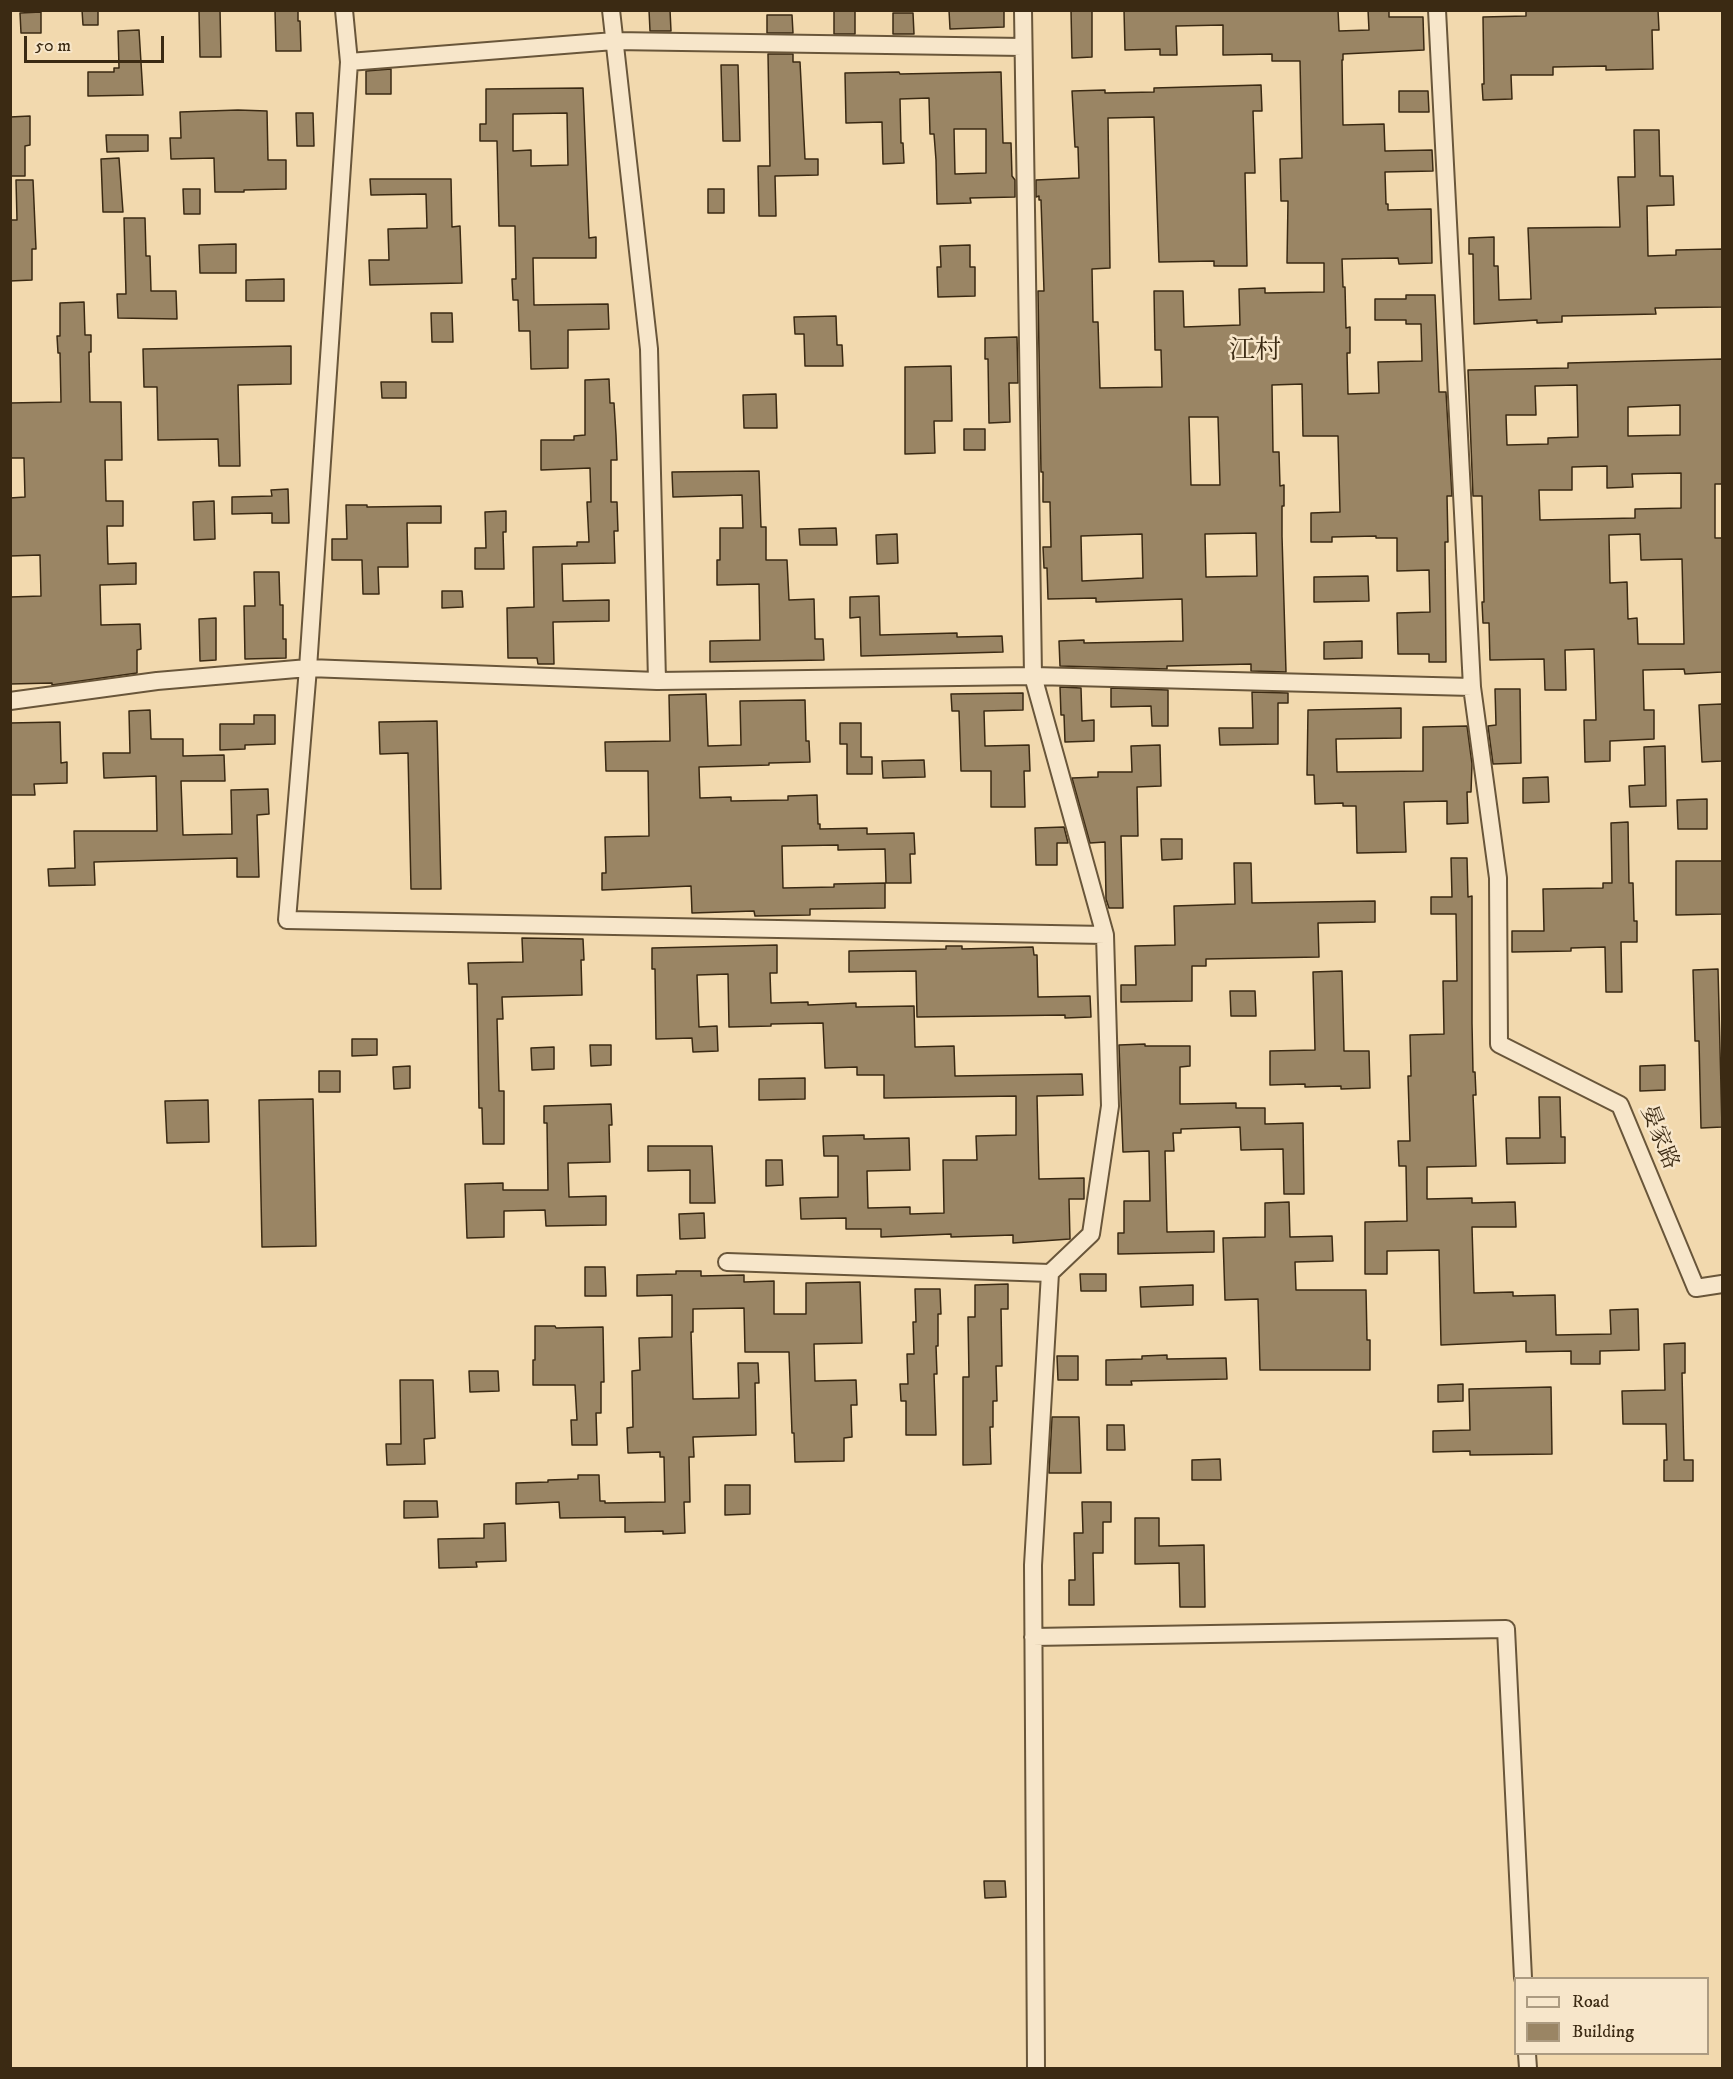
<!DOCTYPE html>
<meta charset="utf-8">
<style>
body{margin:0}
#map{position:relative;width:1733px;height:2079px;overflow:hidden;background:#f2d9ae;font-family:"IM FELL DW Pica",serif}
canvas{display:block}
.frame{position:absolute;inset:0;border:12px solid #3b2a13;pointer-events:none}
.legend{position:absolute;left:1514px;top:1977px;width:195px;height:78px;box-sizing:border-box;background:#f7e6ca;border:2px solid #ac9b81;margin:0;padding:8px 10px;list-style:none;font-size:18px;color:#3b2a13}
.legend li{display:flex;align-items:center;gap:12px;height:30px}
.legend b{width:30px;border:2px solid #ac9b81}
.scale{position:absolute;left:24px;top:36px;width:140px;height:27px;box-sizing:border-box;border:3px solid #3b2a13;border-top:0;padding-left:8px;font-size:18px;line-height:21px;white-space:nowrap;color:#3b2a13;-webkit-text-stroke:4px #f7e6ca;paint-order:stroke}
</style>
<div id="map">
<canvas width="1733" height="2079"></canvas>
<div class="frame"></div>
<ul class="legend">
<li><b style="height:8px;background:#f7e6ca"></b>Road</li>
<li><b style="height:16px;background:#9a8564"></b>Building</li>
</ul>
<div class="scale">50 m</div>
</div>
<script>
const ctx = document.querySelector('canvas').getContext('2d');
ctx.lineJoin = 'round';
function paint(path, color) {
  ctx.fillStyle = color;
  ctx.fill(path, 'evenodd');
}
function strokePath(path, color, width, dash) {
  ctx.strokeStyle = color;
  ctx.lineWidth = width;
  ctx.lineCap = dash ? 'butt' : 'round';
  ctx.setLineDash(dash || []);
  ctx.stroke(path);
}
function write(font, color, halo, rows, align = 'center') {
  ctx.font = font + ' "IM FELL DW Pica","Noto Serif SC",serif';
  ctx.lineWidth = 5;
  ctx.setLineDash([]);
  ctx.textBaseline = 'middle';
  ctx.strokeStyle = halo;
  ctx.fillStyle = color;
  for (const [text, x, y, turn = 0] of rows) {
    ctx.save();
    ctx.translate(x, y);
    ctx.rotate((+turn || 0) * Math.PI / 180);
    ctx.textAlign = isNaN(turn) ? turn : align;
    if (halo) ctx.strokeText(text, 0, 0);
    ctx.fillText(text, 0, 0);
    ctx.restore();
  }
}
const building = new Path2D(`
 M82,10H98V25H83Z
 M199,10H220L221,57H200Z
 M275,10H298V21H300L301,51H276Z
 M649,10H670L671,31H650Z
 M834,10H855V34H834Z
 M949,10H1004V27L950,29Z
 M1071,10H1092V57L1072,58Z
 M1124,10H1338L1339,31L1369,30L1368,10H1389V17H1423L1424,50L1343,54V60H1342L1343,125L1384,124L1385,151L1432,150L1433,171L1385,172L1386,204H1388V210L1431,209L1432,263L1399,264L1398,258L1342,259L1343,287H1345L1346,328L1350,327V353H1347L1348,394L1379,393L1378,362L1422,361L1421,324H1406V320H1375V299H1406V295H1435L1439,392H1446L1452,496H1447L1448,542H1445L1446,662H1429V654H1398L1397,613L1430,612L1429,570L1397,571V538H1376V536L1332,537V542H1311V513L1340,512L1338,436H1303L1302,384L1272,385L1273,452H1279L1280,486L1284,485V506H1282V536L1286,672L1251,671V664L1167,666V669L1060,666L1059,641L1084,640V643L1183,641L1182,599L1096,602V598L1048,599L1047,568H1044L1043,547H1051L1050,502H1043V472H1041L1038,291H1044L1041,200H1039V196L1036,197V180L1079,178L1078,147H1075L1072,91L1105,90V93L1154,92V88L1261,85L1262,111H1253L1255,173H1245L1247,266H1214V261L1159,262L1154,117L1108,118L1110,268L1092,269L1093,322H1098L1100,388L1162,387L1161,350H1155L1154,291H1183L1184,327L1240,325L1239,289L1265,288V293L1324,292V263H1287L1288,201H1281L1280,159L1302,158L1300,61H1272V54L1223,55V25L1176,26L1177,55H1160V49L1125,50ZM1189,417H1218L1220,485H1191ZM1256,533L1257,576L1206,577L1205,534ZM1142,534L1143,578L1082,581L1081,536Z
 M1526,10H1658L1659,30H1652L1653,69L1606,70V66L1553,67V75H1511L1512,99L1483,100L1482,84H1484L1483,17L1526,16Z
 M41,12V33H21L20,13Z
 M893,13H913L914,34H893Z
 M767,15H792L793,33H767Z
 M139,30L143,95L88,96V72H114V68H119L118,31Z
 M768,54H793V62H800L805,159H818V175L775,176L776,216H759L758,166H770Z
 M721,65H738L740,141H723Z
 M391,69V94H366V71Z
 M899,72L900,74L1001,72L1003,143H1011L1012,176L1015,180V197L970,198L971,203L937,204L936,160L934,134H930L929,98L900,99L901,143H903L904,163L883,164L882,122L846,123L845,73ZM954,129H986V173L955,174Z
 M583,88L589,238L596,237V258H533L534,305L608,304L609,329L568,330V368L531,369L530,331H519L518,300H513L512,279H516L515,226H499L497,141H480V124H486V89ZM567,113L568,165L531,166V150L513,151V114Z
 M1399,91H1428L1429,112H1399Z
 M238,110L267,111L268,160H286V189L244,190V192H215L214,158L171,159L170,138H181L180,112Z
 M296,113H313L314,146H297Z
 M30,116V145L25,146V176H10V117Z
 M1634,130H1659L1660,176H1673L1674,205L1647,206L1648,256L1676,255V250L1722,249V307L1655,308L1656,314L1562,316V322L1537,323V320L1474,324L1473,254H1469V238L1494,237V266H1498L1499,300L1531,299L1528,228L1620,227L1618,177H1635Z
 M106,135H148V151L107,152Z
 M119,158L123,212H103L101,159Z
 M370,179H451L452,227L460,226L462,283L370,285L369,260H389L388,229L427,228L426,194L371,195Z
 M16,180H33L36,249H32V280L10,281L11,220H17Z
 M183,189H200V214H184Z
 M708,189H724V213H708Z
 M124,218H145L146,256H150L151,291H176L177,319L118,318L117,294H126Z
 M236,244V273H200L199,245Z
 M970,245V267H975V296L938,297L937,267H941L940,246Z
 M284,279V301H246V280Z
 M84,302L85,335H91V352H89L90,402H121L122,460H105L106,501H123V526H107L108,564L136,563V584L100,585L101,625L140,624L141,649L137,650V673L52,685V683L10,684V597L41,596L40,555L10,556V498L25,497L24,458H10V403L61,402L60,353H58L57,336H60V303Z
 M431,313H452L453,342H432Z
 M836,316L837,345H842L843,366H805L804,334H795L794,317Z
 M1017,337L1018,383H1009L1010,422L989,423L988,359H985V338Z
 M291,346V384L238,385L240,466H219L218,439L158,440L157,387H144L143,349Z
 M1722,359V484H1715V538H1722V672L1685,674L1684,669L1643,670L1644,710H1654V739L1610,741V761L1585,762L1584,720H1596L1594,649L1565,650L1566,690H1545L1544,659L1490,660L1489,623H1483L1482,602H1484L1482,496H1473L1468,370L1568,368V363ZM1577,385L1578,437L1548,438V444L1507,445L1506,415H1536L1535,386ZM1680,405V435L1628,436V407ZM1607,466V488L1633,487L1632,474L1681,473V508L1635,509V518L1540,520L1539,490H1572V467ZM1640,534L1641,560L1682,559L1684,644H1638L1637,618L1628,619L1627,582L1610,583L1609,535Z
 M951,366L952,421H934L935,453L905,454V367Z
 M609,379L610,403H614L616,435L617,460H611V502H617L618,531H614L615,563L562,564L563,601L609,600V621L553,622L554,664H538L537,658H508L507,608L534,607L533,547L577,546V542H589L587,502H591L590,468L541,470V440H574V436L585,435V380Z
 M381,382H406V398H382Z
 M776,394L777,428H744L743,395Z
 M964,429H985V450H964Z
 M759,471L761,527H766V560H787L789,600L814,599L815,639H823L824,660L710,662V641L760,640L759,584L717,585V560H720V528H743L742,495L673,497L672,472Z
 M288,489L289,523H272V513L232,514V497L272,496L271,490Z
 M214,501L215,539L194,540L193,502Z
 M346,505H367V507L441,506V523H407L408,567H378L379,594H363L362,560H332V539H347Z
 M506,511V532H503L504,569H475V548H486L485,512Z
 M836,528L837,545H800L799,529Z
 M897,534L898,563L877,564L876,535Z
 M254,572H279L280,605H283V639H286V658L245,659L244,606H255Z
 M1368,576L1369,601L1314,602V577Z
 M442,591H462L463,607L442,608Z
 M879,596L880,635L957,633V637L1002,636L1003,652L861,656L860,617L850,618V597Z
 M216,618V660L200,661L199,619Z
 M1362,641V658L1324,659V642Z
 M1060,687L1081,688L1082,721L1094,720V741L1065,742L1064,715H1061Z
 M1111,688L1168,690V726H1152L1151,706L1111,707Z
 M1495,689H1520L1521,763L1493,764L1488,726L1496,725Z
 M1252,692L1288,693V703H1278V744L1220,745L1219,728H1253Z
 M1023,693V710L984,711L985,746L1029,745L1030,771H1024L1025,807H991V771H961L959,711H952L951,694Z
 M706,694L708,746L741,745L740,701L805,700L806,741H809L810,762L769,763V765L699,767L700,798L731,797V801L788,800V796L817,795L818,824H820V829L867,828V834L914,833L915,854H910L911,883H886L885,849L838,850V845L782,846L783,888L834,887V884L885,883V908L810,909V915L755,916L754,911L692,913L691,886L602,890V873H606L605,837L649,836L648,771H606L605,742L670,741L669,695Z
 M1722,704V761L1702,762L1699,705Z
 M1401,708V738L1336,739L1337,772L1423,771V727L1467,726L1472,764L1471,792H1467L1468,823L1447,824V801L1404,802L1406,852L1357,853L1356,806H1343V803L1315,804L1314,775H1307L1308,710Z
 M150,710L151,739H183V756L224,755L225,781H181L183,835L232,834L231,790L268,789L269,814L257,815L259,877H237V858L94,862L95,885L49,886L48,869L75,868L74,831H157L156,776L104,778L103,753H130L129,711Z
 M254,715H275V744L245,745V749L220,750V724H254Z
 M437,721L441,889H411L408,753L380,754L379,722Z
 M60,722L61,763L67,762V783L34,784L35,795H10V723Z
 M840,723H861V757H872V774H847V744H840Z
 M1160,745L1161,786L1137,787L1138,836H1121L1123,908H1109L1106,899L1105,842L1090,843L1072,778L1098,777V772H1132L1131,746Z
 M1665,746L1666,806L1630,807L1629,786L1645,785L1644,747Z
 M924,760L925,777L883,778L882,761Z
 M1548,777L1549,802L1523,803V778Z
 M1707,799V829H1678L1677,800Z
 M1628,822L1629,883H1633L1634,921H1637V942H1621L1622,992H1606L1605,947L1571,948V951L1512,952V931H1544L1543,889L1603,888V883H1612L1611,823Z
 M1064,827L1068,843H1057V865H1036L1035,828Z
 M1161,839H1182V859L1162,860Z
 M1451,858H1467L1468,897L1472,896V1023L1473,1072H1475L1476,1095H1473L1476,1166L1427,1167V1199L1472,1198V1203L1515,1202L1516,1227H1472L1474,1293L1513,1292V1296L1555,1295L1556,1335L1611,1334L1610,1310L1638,1309L1639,1350L1600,1351V1364H1571V1351L1526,1352V1341L1441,1345L1439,1250L1387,1251V1274H1365V1222L1407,1221L1406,1166H1399L1398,1141H1410L1408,1076H1411L1410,1035L1444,1034L1443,981H1457L1456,914H1431V897H1452Z
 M1676,861H1722V914L1676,915Z
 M1234,863H1251L1252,903L1375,901V922L1318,923L1319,957L1206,959V966H1192V1001L1121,1002V985H1136L1135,946L1175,945L1174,906L1235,904Z
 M522,938L583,939L584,960H581L582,995L502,997L503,1019H497L499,1091H504V1144H483L482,1108H479L477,984H469L468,963L523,962Z
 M777,945V973H770L771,1003L808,1002V1005L856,1003V1007L914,1006L915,1047L954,1046L955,1076L1082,1074L1083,1095L1037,1096L1039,1179L1084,1178V1199H1069L1070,1239L1013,1243V1235L951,1237V1234L881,1237V1229H846V1218L801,1219L800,1198L838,1197V1156H824L823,1136L864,1135V1139L909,1138L910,1170L867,1171L868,1208L910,1207V1214L944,1213L943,1160H977L976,1136L1016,1135V1096L884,1098V1075H857V1067L825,1068L823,1023L771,1024V1026L729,1027L728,974L697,975L699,1027L717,1026L718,1051L693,1052L692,1038L656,1039L655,969H652V948Z
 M946,946H962V949L1033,947L1034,955H1037L1038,997L1090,996L1091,1017L1065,1018V1015L917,1017L916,971L849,972V951L946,949Z
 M1718,969L1722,1127L1701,1128L1699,1041H1695L1693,970Z
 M1342,971L1344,1051H1369L1370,1088L1341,1089V1086L1305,1087V1084L1270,1085V1051L1315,1050L1313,972Z
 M1230,991H1255L1256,1016H1231Z
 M352,1039H377V1055L352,1056Z
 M1145,1044V1046H1190V1066L1180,1067V1104L1236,1103V1108H1265V1124L1303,1123L1304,1194H1284L1283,1149L1241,1150L1240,1127L1181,1129V1133H1173L1174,1151H1165L1167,1232L1214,1231V1252L1118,1254V1233H1124V1201H1150L1149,1151L1123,1152L1119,1045Z
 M590,1045H611V1065L591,1066Z
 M554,1047V1069L532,1070L531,1048Z
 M1665,1065V1090L1640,1091V1066Z
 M410,1066V1088L394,1089L393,1067Z
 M319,1071H340V1092H319Z
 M805,1078V1099L759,1100V1079Z
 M1539,1097H1560L1561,1137H1565V1163L1507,1164L1506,1138H1540Z
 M313,1099L316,1246L262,1247L259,1100Z
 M208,1100L209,1142L167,1143L165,1101Z
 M611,1104L612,1125H609L610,1162L568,1163L569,1197L606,1196V1225L546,1226L545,1210L504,1211V1237L467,1238L465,1184L503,1183V1190H548L547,1123H544V1106Z
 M648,1146H712L715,1203H690V1170L648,1171Z
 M766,1160H782L783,1185L766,1186Z
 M1289,1202L1290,1237L1332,1236L1333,1261L1295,1262L1296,1290H1366L1367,1340H1370V1370H1260L1258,1299L1225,1300L1223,1238L1265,1237V1203Z
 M704,1213L705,1238L680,1239L679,1214Z
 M585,1267H605L606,1296H585Z
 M676,1271H701V1276L744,1275V1282L774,1281V1314H806V1283L860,1282L862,1343L814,1344L815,1381L856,1380L857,1405H851L852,1437L844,1438V1461L795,1462L794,1433H792L789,1352H745L744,1308L693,1309V1332H691L693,1399L739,1398L738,1363H758L759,1383H755L756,1435L693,1437L694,1457H689L690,1502H684L685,1533L663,1534V1531L625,1532V1517L560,1518L559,1502L516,1504V1483L548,1482V1480L578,1479V1475H599L600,1501H605V1503L665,1502L664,1457H660V1452L628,1453L627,1428L633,1427L632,1371L640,1370L639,1338L672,1337V1295L637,1296V1275L676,1274Z
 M1080,1274H1106V1291H1081Z
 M1008,1284V1309H1001L1002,1366H996L997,1401H993V1427H990L991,1464L963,1465V1377H969L968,1317H975V1285Z
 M1193,1285V1305L1141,1307L1140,1287Z
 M915,1289H940L941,1314H938V1346H936L937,1374H934L936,1435H906V1401H901L900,1384H908L907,1354H914L913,1322H916Z
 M535,1326H555L556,1328L603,1327L604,1382H601V1413H596L597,1445H572L571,1420H577L575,1385H533V1360H535Z
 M1685,1343V1373H1682L1684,1460H1693V1481H1664V1460H1667L1666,1424H1623L1622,1391L1665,1390L1664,1344Z
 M1167,1355V1359L1226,1358L1227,1379L1131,1381L1132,1385H1106V1360L1142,1359V1356Z
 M1057,1356H1078V1380H1058Z
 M469,1371H498L499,1391L470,1392Z
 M400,1380H433L435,1438L424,1439L425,1464L387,1465L386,1444H401Z
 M1463,1384V1401L1438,1402V1385Z
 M1551,1387L1552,1454L1470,1455V1451L1433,1452V1431L1470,1430L1469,1389Z
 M1052,1417H1079L1081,1473H1049Z
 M1107,1425H1124L1125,1450H1107Z
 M1220,1459L1221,1480H1192V1460Z
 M725,1485H750V1514L725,1515Z
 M404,1501H437L438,1517L404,1518Z
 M1082,1502H1111V1522H1103V1553H1093L1094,1605H1069V1580H1075L1074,1533H1083Z
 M1135,1518H1159V1546L1204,1545L1205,1607H1180L1179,1563L1135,1564Z
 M505,1523L506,1561L476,1562L477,1567L439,1568L438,1539L484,1538V1524Z
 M984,1881H1005L1006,1897L985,1898Z`);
const street = new Path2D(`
 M344,10L349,62L308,668L287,920L1105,935
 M611,10L649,349L657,681
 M1023,10L1033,676L1105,935L1110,1106L1091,1234L1050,1273L1033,1565L1036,2068
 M1437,10L1472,687L1498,878L1499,1044L1620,1105L1696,1288L1722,1284
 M349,62L614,41L1023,47
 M10,701L157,681L308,668L657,681L1033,676L1472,687
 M727,1262L1050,1273
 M1033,1637L1506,1629L1523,1978
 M1527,2054L1528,2068`);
const streetNames = [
 ["晏家路",1658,1138,68]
];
const quarterNames = [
 ["江村",1255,353]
];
paint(building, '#9a8564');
strokePath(building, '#3b2a13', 1.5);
strokePath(street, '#69563a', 20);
strokePath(street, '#f7e6ca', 16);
write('22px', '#3b2a13', '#f7e6ca', streetNames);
write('26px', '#3b2a13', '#f7e6ca', quarterNames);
</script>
